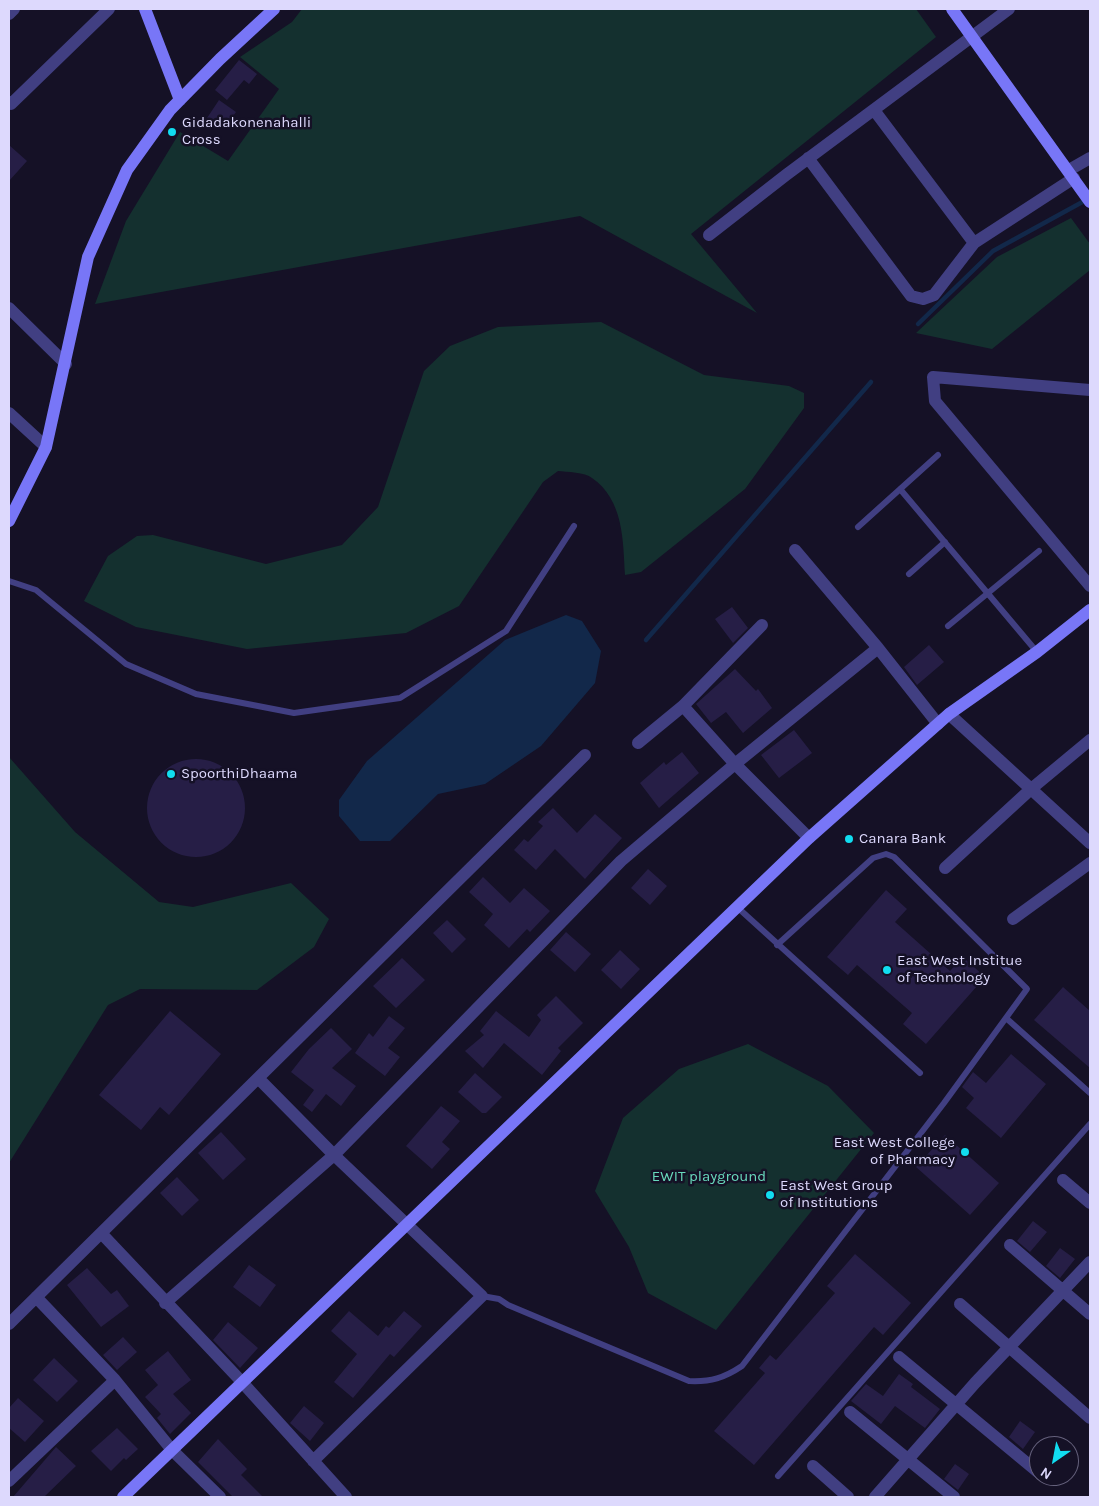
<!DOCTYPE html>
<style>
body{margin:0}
#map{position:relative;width:1099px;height:1506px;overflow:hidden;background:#151126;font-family:Karla,sans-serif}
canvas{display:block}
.frame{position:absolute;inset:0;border:10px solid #ddd9fd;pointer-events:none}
.north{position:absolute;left:1029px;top:1436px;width:50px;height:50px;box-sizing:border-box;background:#151126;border:1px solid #65617c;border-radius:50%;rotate:213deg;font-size:14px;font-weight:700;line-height:20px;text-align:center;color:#ddd9fd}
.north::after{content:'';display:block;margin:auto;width:18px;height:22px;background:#11ddf0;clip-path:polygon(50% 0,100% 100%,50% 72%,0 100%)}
</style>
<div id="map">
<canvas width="1099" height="1506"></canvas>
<div class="frame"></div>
<div class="north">N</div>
</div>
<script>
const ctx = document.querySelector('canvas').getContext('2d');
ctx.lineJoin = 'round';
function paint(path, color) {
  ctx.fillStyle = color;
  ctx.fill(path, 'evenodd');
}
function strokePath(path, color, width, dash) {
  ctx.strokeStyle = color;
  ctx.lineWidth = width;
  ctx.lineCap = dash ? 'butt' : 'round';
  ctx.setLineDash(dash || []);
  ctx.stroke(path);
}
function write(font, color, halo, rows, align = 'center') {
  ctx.font = font + ' Karla,sans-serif';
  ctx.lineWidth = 5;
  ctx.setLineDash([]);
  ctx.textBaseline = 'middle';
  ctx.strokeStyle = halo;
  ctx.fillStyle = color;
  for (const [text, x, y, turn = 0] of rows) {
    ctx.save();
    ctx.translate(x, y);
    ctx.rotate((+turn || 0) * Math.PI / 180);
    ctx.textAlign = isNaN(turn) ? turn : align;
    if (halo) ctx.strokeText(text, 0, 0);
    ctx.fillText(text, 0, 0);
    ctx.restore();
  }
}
const green = new Path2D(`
 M302,9H916L936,37L691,234L757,313L580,216L95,304L126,221L180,132L228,161L279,89L240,57L292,22Z
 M1071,218L1090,244V270L992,349L916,333L997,257Z
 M601,322L704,375L789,386L804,393V408L745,489L641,572L625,575C623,541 624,500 592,478C585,472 567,472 558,471L543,482L459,606L406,633L247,649L136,627L84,601L108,556L137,536L153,535L266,564L342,545L378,507L424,371L450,346L498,327Z
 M9,757L75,832L159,902L193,907L291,883L329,919L314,947L257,990L140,989L108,1005L9,1163Z
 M748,1044L828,1086L874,1133L716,1330L648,1293L629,1247L595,1191L623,1118L679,1069Z`);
const water = new Path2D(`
 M566,615L582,621L601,651L595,683L541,746L485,784L438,794L390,841H360L339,816V800L367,761L505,640Z`);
const stream = new Path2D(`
 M918,324L993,251L1086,200
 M646,640L871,382`);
const building = new Path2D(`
 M239,60L257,74L249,84L244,80L227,100L215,90Z
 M219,100L236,112L224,129L207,118Z
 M9,145L27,161L9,181Z
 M732,607L748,628L733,643L715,619Z
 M929,645L944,662L917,685L904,667Z
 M735,669L756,691L758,689L772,708L743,733L726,712L711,723L696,704Z
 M794,730L812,753L779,778L761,755Z
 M682,752L699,773L659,808L640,783L664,762L666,765Z
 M147 808a49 49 0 1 1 98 0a49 49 0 1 1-98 0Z
 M553,808L577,833L595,814L622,838L585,879L555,849L536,870L514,850L524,839L528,842L543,826L538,822Z
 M648,869L667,886L650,905L631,888Z
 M483,877L510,903L524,888L550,911L530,932L527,929L509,948L484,925L493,914L469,892Z
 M886,890L907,909L895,922L950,971L963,957L985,977L926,1044L903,1024L912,1013L857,965L848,975L827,957Z
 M447,920L466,939L452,953L433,933Z
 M566,932L591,954L575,972L550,950Z
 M620,950L640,969L621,989L601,970Z
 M402,958L425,980L396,1008L373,986Z
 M1063,987L1090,1011V1068L1034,1020Z
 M556,996L583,1023L558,1048L561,1051L542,1075L504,1043L483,1068L465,1051L484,1035L480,1031L496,1011L529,1037L541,1020L537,1015Z
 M170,1011L221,1054L169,1115L160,1107L141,1130L99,1095Z
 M389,1016L405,1028L388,1048L400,1057L385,1076L355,1053L369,1033L373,1037Z
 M331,1028L352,1049L332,1068L356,1086L341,1106L326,1094L312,1112L303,1105L314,1090L291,1072L309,1049Z
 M1011,1054L1046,1084L1001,1138L966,1108L974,1098L962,1087L973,1072L986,1083Z
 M475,1073L502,1097L486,1113H482L458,1092Z
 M441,1106L460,1121L442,1142L450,1149L432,1169L406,1146Z
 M221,1132L246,1159L223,1180L198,1153Z
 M945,1135L999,1183L970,1215L916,1167Z
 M177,1177L199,1200L182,1216L160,1193Z
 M1033,1221L1047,1232L1030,1252L1017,1241Z
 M1060,1248L1075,1259L1060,1278L1046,1266Z
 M855,1254L911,1303L883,1335L874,1327L754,1465L714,1431L765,1373L759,1368L770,1355L776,1360L835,1293L827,1286Z
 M249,1265L276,1285L260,1307L233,1287Z
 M87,1268L111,1294L117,1290L129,1306L101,1327L67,1285Z
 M349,1311L378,1336L386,1326L389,1328L404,1311L422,1326L394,1357L390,1354L353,1398L334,1382L357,1354L331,1331Z
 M228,1322L258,1348L240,1368L213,1340Z
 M123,1337L137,1352L117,1370L103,1355Z
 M168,1351L191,1380L173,1394L191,1413L170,1434L157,1418L161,1414L145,1397L158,1385L145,1370Z
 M54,1358L78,1381L57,1402L33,1380Z
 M899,1374L913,1384L911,1387L940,1409L925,1428L895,1406L881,1424L851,1401L866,1384L883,1396Z
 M18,1398L44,1421L25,1442L9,1428V1408Z
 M304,1406L324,1423L310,1441L290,1423Z
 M1020,1421L1035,1432L1023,1449L1009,1437Z
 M117,1428L138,1449L126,1460L124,1458L111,1471L91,1451Z
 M218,1439L247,1469L241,1475L263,1497H233L198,1462Z
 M56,1447L76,1466L44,1497H13Z
 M955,1464L969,1474L958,1490L944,1479Z`);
const lane = new Path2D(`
 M900,489L1037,652
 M858,527L938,455
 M909,574L945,542
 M9,581L36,590L126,664L196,694L294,713L400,698L506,631L574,526
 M948,626L1039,551
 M737,907L920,1073
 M1006,1018L1090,1093
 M482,1296L499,1299L508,1305L689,1381C711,1382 724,1378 742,1366L944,1103L1027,989L894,857L886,854L873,858L777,945
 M778,1476L1090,1124`);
const street = new Path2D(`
 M9,14L14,9
 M9,102L11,104L109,9
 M874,110L974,243
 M808,158L911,296L923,299L934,295L974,243L1074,178
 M1069,170L1090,158
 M709,235L786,175L1009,9
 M9,308L66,364
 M1090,390L933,377L935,401L1090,586
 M9,413L46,447
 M795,550L878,648L938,724
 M683,706L735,764L809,838
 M949,714L1090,843
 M638,743L683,706L762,625
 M945,868L1031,789L1090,740
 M1013,919L1090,863
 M259,1079L334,1155L482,1296L313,1461
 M1063,1180L1090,1203
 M102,1234L242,1382L346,1497
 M1010,1245L1090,1314
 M36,1297L115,1380L172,1450L220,1497
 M165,1303L334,1155L621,861L735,764L878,648
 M960,1304L1090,1418
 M9,1324L585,755
 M899,1357L1039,1473
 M850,1412L954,1497
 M813,1466L848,1497
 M9,1481L115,1380
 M875,1497L975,1383L1090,1262`);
const secondary = new Path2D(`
 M145,9L180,100
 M952,9L1090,202
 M9,521L46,447L88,257L127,170L170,110L220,59L274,9
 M123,1497L809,838L949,714L1037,652L1090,610`);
const markers = [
 [172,132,5,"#11ddf0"],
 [171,774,5,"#11ddf0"],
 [849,839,5,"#11ddf0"],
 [887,970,5,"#11ddf0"],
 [965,1152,5,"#11ddf0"],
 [770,1195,5,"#11ddf0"]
];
const poiNames = [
 ["Gidadakonenahalli",182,123],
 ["Cross",182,140],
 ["SpoorthiDhaama",181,774],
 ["Canara Bank",859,839],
 ["East West Institue",897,961],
 ["of Technology",897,978],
 ["East West College",955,1143,"right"],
 ["of Pharmacy",955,1160,"right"],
 ["East West Group",780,1186],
 ["of Institutions",780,1203]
];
const parkNames = [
 ["EWIT playground",709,1177]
];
paint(green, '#14302f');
paint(water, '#12284a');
strokePath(stream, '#12284a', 4.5);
paint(building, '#261e46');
strokePath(lane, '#413f82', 6);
strokePath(street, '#413f82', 12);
strokePath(secondary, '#7876f7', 12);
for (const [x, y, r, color] of markers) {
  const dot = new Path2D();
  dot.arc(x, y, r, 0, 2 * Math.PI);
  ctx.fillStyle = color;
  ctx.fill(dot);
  strokePath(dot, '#151126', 2);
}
write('15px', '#ddd9fd', '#151126', poiNames, 'left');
write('15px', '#68d9bc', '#151126', parkNames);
</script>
